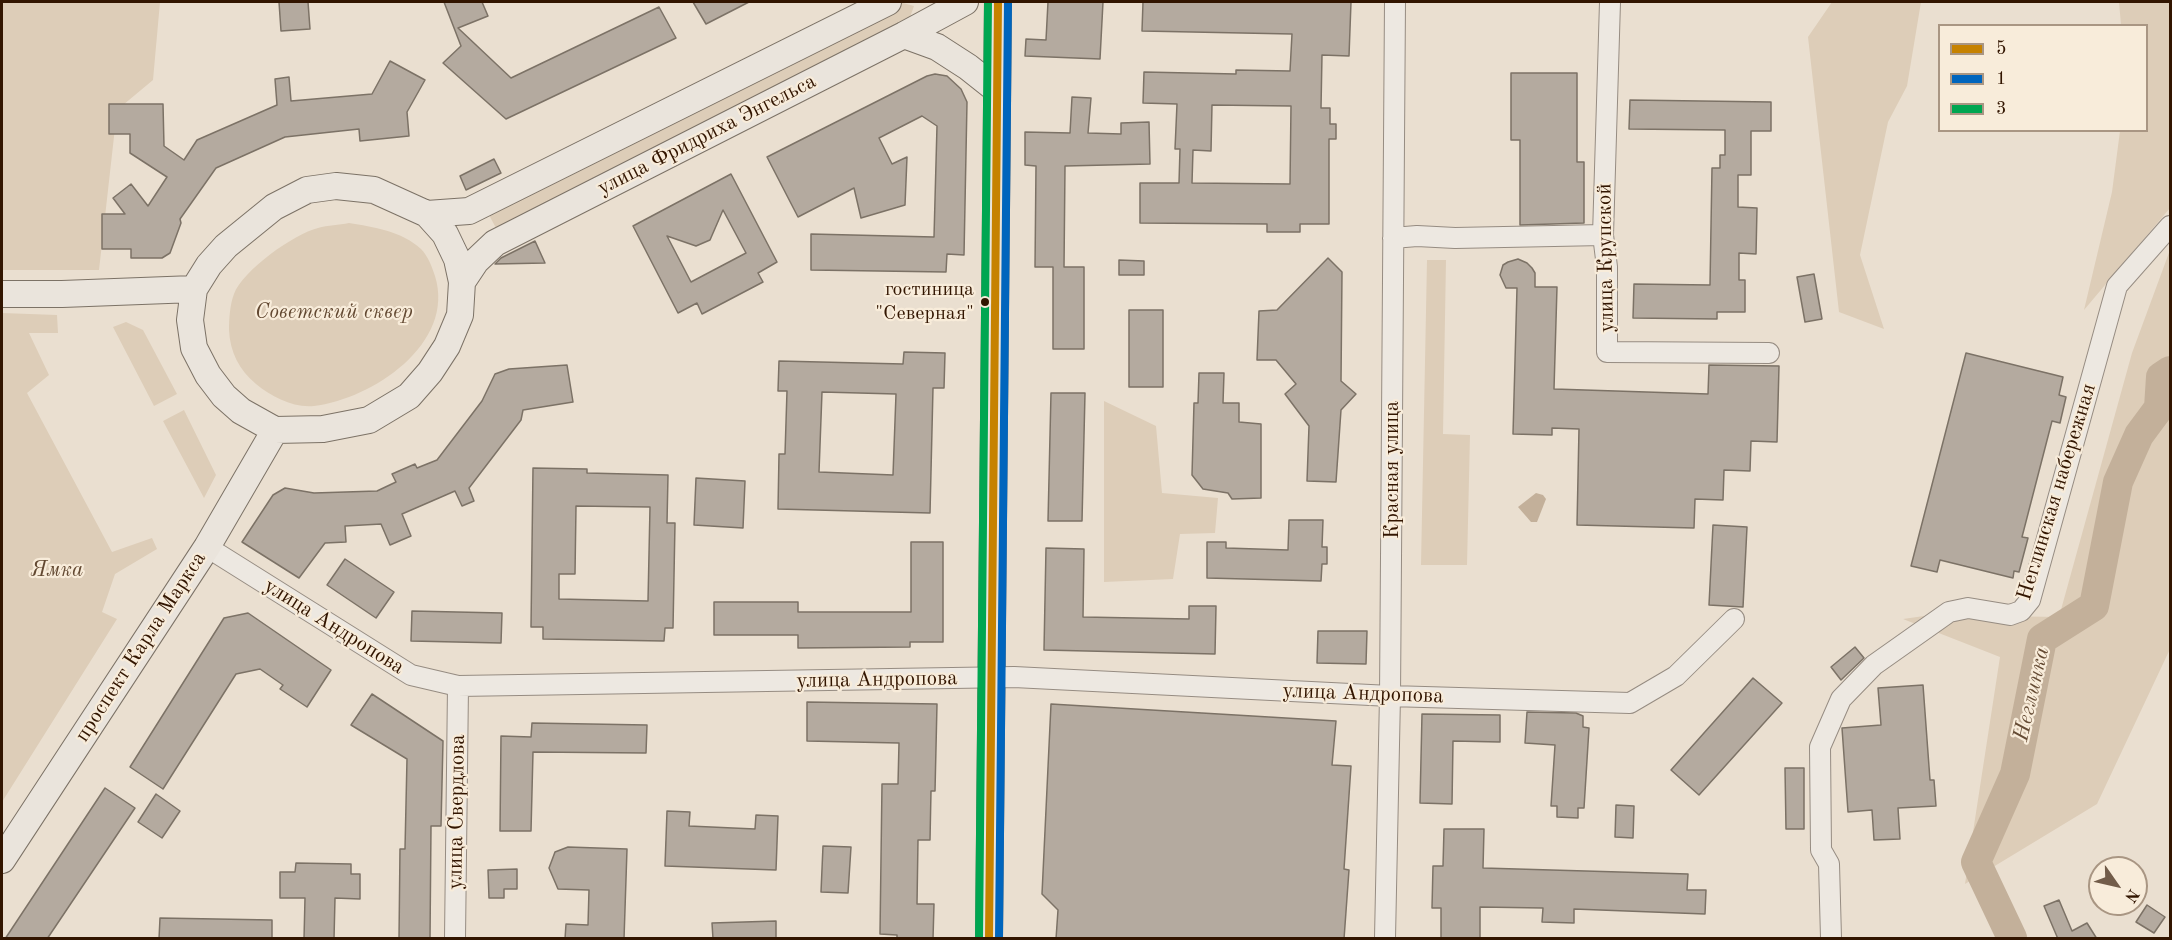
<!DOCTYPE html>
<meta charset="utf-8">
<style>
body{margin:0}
#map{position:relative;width:2172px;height:940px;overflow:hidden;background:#eadfd0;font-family:"Old Standard TT",serif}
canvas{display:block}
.frame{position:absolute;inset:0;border:3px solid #321500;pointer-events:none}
.legend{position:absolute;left:1938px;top:24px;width:210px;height:108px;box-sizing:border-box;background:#f8ecda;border:2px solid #a99683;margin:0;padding:8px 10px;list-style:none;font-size:18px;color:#321500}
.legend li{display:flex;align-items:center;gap:12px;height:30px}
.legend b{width:30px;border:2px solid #a99683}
.north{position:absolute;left:2088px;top:856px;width:60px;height:60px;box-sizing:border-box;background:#f8ecda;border:2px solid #a99683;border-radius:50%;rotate:124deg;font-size:16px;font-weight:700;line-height:24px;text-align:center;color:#321500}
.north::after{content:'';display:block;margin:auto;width:21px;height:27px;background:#725c49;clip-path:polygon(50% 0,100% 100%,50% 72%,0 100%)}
</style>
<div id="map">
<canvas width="2172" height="940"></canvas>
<div class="frame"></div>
<ul class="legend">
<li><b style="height:8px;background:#c68200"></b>5</li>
<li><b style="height:8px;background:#0065bd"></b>1</li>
<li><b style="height:8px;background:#00a651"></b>3</li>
</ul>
<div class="north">N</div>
</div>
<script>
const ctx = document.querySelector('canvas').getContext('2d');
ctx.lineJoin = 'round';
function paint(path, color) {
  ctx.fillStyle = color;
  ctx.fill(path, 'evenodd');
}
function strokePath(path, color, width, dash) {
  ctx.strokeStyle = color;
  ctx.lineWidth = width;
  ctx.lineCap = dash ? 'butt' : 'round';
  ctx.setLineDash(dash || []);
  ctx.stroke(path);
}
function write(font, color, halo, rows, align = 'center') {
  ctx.font = font + ' "Old Standard TT",serif';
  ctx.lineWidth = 4.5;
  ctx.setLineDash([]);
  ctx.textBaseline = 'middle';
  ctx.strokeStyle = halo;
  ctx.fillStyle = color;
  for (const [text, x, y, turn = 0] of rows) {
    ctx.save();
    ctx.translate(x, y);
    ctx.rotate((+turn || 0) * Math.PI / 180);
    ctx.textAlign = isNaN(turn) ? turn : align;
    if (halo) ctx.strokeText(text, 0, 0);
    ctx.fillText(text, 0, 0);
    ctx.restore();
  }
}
const green = new Path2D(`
 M2,2H160L153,80L117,110L99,270H2Z
 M899,2L914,6L909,20L496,228L489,215Z
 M1832,2H1921L1907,86L1888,122L1860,255L1884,329L1839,312L1808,37Z
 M2119,2H2170V208L2084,310L2112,192L2120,131L2146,130V26L2121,25Z
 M349,223C373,227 402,231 421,249C428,256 432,267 435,276C456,344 372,399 314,406C293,408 272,397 256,384C239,370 230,352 229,330C229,319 230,304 234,294C243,270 294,234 318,228C328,225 339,225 349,223Z
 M2170,250V649L2097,804L1965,884L2000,657L1903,619L1931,615L2059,617L2132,353Z
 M1427,260H1446L1443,434L1470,435L1467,565H1421Z
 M2,313L57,315L58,333H29L49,375L27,393L112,552L152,538L157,549L115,574L102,612L117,619L2,802Z
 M126,322L143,330L177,394L154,406L113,327Z
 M1104,401L1156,426L1162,493L1218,498L1215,533L1180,534L1173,579L1104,582Z
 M184,410L216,475L204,498L163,421Z`);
const water = new Path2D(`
 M1536,493L1543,495L1546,499L1537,522H1531L1518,507Z`);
const river = new Path2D(`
 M2012,938L1976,862L2015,774L2042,639L2094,606L2118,482L2139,435L2159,408L2161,377L2170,371`);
const building = new Path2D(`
 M279,2H308L310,29L281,31Z
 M444,2H482L488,16L458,28L511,78L659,7L676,38L506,119L443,63L461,46Z
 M693,2H749L706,24Z
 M1048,2H1103L1100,59L1025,56L1026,39L1046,40Z
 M1143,2H1351L1349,56L1322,55L1321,108H1330V124H1336V139H1329V224H1300V232H1267V224L1140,223V183H1179L1180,149H1175L1177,104L1143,103L1144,72L1236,74V70L1290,71L1292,34L1142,31ZM1212,105L1291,106L1290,184L1192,183L1193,150L1211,151Z
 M390,61L425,80L407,112L409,136L360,141L359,129L285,137L216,168L180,219L181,223L170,253L162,258H131V249H102V214H125L113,198L131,184L148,206L167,177L130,153V134H109V104H163L164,146L184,160L197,140L277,105L275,79L289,77L291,101L372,94Z
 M1511,73H1577V162H1584V223L1520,225V140H1511Z
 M935,74L947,76L961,89L967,102L964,255L947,254L946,272L811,270V234L934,237L937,126L922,116L879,138L892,164L907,157L905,205L861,218L854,188L798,217L767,157L927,76Z
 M1072,97L1091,98L1088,133L1121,134V123L1149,122L1150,164L1065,166L1064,267H1084V349H1053V267H1035L1036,166L1025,165V132L1070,133Z
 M1630,100L1771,102V131H1751V175H1738V207L1757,208L1756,254L1739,253V280H1745V312H1717V319L1633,318L1634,284L1710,285L1712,168H1720V155H1725V130L1629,129Z
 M494,159L501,173L466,190L460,176Z
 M731,174L777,262L758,273L763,282L702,314L697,303L678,313L633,226ZM723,210L746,253L691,282L667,236L696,246L710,240Z
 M535,241L545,263L495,264L501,258Z
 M1328,258L1342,272L1341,381L1356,394L1341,410L1336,482L1307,481L1309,426L1285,394L1296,384L1276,360H1257L1259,311L1277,310Z
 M1518,259L1527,263L1532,268L1535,273V287H1557L1554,389L1708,394L1709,365L1779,366L1777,442L1751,441L1750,471L1724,470L1723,500L1695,499L1694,528L1577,525L1579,429L1552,428V435L1513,434L1517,288H1506L1500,275L1503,265L1508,262Z
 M1119,260L1144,261V275H1119Z
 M1814,274L1822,319L1805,322L1797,277Z
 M1129,310H1163V387H1129Z
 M904,352L945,353L944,388H933L930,513L778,509L779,454H785L787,391H778L779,361L903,364ZM822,392L896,394L893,475L819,472Z
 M1966,353L2063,377L2059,395L2066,397L2060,423L2052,421L2022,537L2028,538L2019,572L2014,571L2013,578L1940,560L1937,572L1911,566Z
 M567,365L573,402L523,410L521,420L469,488L474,501L462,506L455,491L402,514L411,536L390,545L381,524L345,526L346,542L325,543L299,578L242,542L273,495L285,488L314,493L377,491L396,482L392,474L415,464L417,468L437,460L482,401L495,374L509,369Z
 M1199,373H1224L1223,403H1239V422L1261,424V498L1232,499L1228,493L1203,489L1192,475L1194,403H1198Z
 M1051,393H1085L1082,521H1048Z
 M533,468L587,469V473L668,475L667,523H675L673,628H665L664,641L543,639V627H531ZM576,506L650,507L648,601L559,599V574H575Z
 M696,478L745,481L743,528L694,525Z
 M1289,520H1323L1322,547H1327V564H1322L1321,581L1207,578V542H1226V548L1288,550Z
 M1713,525L1747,527L1743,607L1709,605Z
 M911,542H943V642H910V647L798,648V635H714V602H798V612H911Z
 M1046,548L1084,549L1083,617L1189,619V606H1216L1215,654L1044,650Z
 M345,559L394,592L376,618L327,585Z
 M412,611L502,613L501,643L411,641Z
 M248,613L331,670L307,707L280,689L283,685L260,669L236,674L163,789L130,767L224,618Z
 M1318,631H1367L1366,664L1317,663Z
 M1855,647L1864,658L1841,680L1831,667Z
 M1753,678L1782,703L1699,795L1671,770Z
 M1923,685L1930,780H1934L1936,806L1898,808L1900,839L1874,840L1872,810L1848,812L1842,728L1881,725L1878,688Z
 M372,694L443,741L441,826H431L430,939H399L400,849H405L407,759L351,725Z
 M807,702L937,704L935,791H931L930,840H918L917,904H934L933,939H897V935L880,934L882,784H898L899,743L807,741Z
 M1051,704L1336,721L1332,765L1351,766L1344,869L1349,870L1344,939H1056L1058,910L1042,894Z
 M1527,712L1576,713L1583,716V727L1589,728L1584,808H1578V818L1557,817V806H1551L1555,745L1525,743Z
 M1422,714L1500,715V742L1453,741L1452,804L1420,803Z
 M532,723L647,725L646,753L533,752L531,831H500L501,736L531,737Z
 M1785,768H1804V829H1786Z
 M105,788L135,808L47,939H5Z
 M156,794L180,811L162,838L138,822Z
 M1616,805L1634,806L1633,838L1615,837Z
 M667,811L690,812L689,826L755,829L756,815L778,816L776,870L665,866Z
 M1444,829H1484L1483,868L1688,874L1687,890H1706L1705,914L1574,909V923L1542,922L1543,908L1480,907V939H1441V908H1432L1433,866H1443Z
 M823,846L851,847L848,893L821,892Z
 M568,847L627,849L624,939H565L566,924L588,925L589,890L558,889L549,868L555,852Z
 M296,863L351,864V874H360V899L335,898L334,939H304L305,898H280V872H295Z
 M517,869V889H504V898H489L488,870Z
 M2059,900L2072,931L2087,923L2097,939H2058L2044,906Z
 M2147,905L2165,917L2154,933L2136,922Z
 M160,918L272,920V939H159Z
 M776,921V939H713L712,923Z`);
const minor = new Path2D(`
 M1610,2L1603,235L1607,267V352L1769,353
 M1393,238L1417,236L1455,238L1603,235
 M207,547L411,675L458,686L1014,677L1390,696L1630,703L1676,676L1734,619
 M455,938L458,686
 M1385,938L1390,696L1395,2
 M1831,938L1829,864L1821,850L1820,747L1841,699L1874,665L1949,612L1968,608L2010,615L2021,611L2030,600L2117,286L2170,226`);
const major = new Path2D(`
 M904,35L937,47L968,67L997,90
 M336,186L374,190L427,214L445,234L457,259L462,282L460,315L447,346L430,372L409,396L369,420L323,429L275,430L241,411L224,396L208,375L194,348L190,320L194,289L209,265L226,246L274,207L307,190Z
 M427,214L469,211L888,2
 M462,282L476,261L495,243L904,35L965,2
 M2,294H62L194,289
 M2,860L207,547L275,430
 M989,938L998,2`);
const bus1 = new Path2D(`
 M989,938L998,2`);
const bus2 = new Path2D(`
 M999,938L1008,2`);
const bus3 = new Path2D(`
 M979,938L988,2`);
const markers = [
 [985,302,5,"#321500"]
];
const busNames = [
 ["гостиница",974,290],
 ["\"Северная\"",974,314]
];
const streetNames = [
 ["улица Фридриха Энгельса",707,135,-27],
 ["улица Крупской",1606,258,-91],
 ["Красная улица",1392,470,-90],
 ["Неглинская набережная",2057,492,-73],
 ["улица Андропова",334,627,32],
 ["проспект Карла Маркса",141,647,-57],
 ["улица Андропова",877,680,-1],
 ["улица Андропова",1363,694,2],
 ["улица Свердлова",457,812,-89]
];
const parkNames = [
 ["Советский сквер",334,312],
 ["Ямка",57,570]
];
const waterNames = [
 ["Неглинка",2032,694,-77]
];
paint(green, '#ddcdb8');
paint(water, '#c3b09a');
strokePath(river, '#c3b09a', 30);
paint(building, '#b4aa9f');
strokePath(building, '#7c7266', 1.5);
strokePath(minor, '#968c82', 22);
strokePath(major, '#7c7266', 28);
strokePath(minor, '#ede8e1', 20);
strokePath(major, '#eae4dc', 26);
strokePath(bus1, '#c68200', 8);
strokePath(bus2, '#0065bd', 8);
strokePath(bus3, '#00a651', 8);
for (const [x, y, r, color] of markers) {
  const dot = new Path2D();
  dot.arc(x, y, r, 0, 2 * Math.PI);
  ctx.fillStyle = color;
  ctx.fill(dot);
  strokePath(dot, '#f8ecda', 2);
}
write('20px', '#321500', '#f8ecda', busNames, 'right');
write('21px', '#321500', '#f8ecda', streetNames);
write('italic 21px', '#624831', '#f8ecda', parkNames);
write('italic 22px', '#654b34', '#f8ecda', waterNames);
</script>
